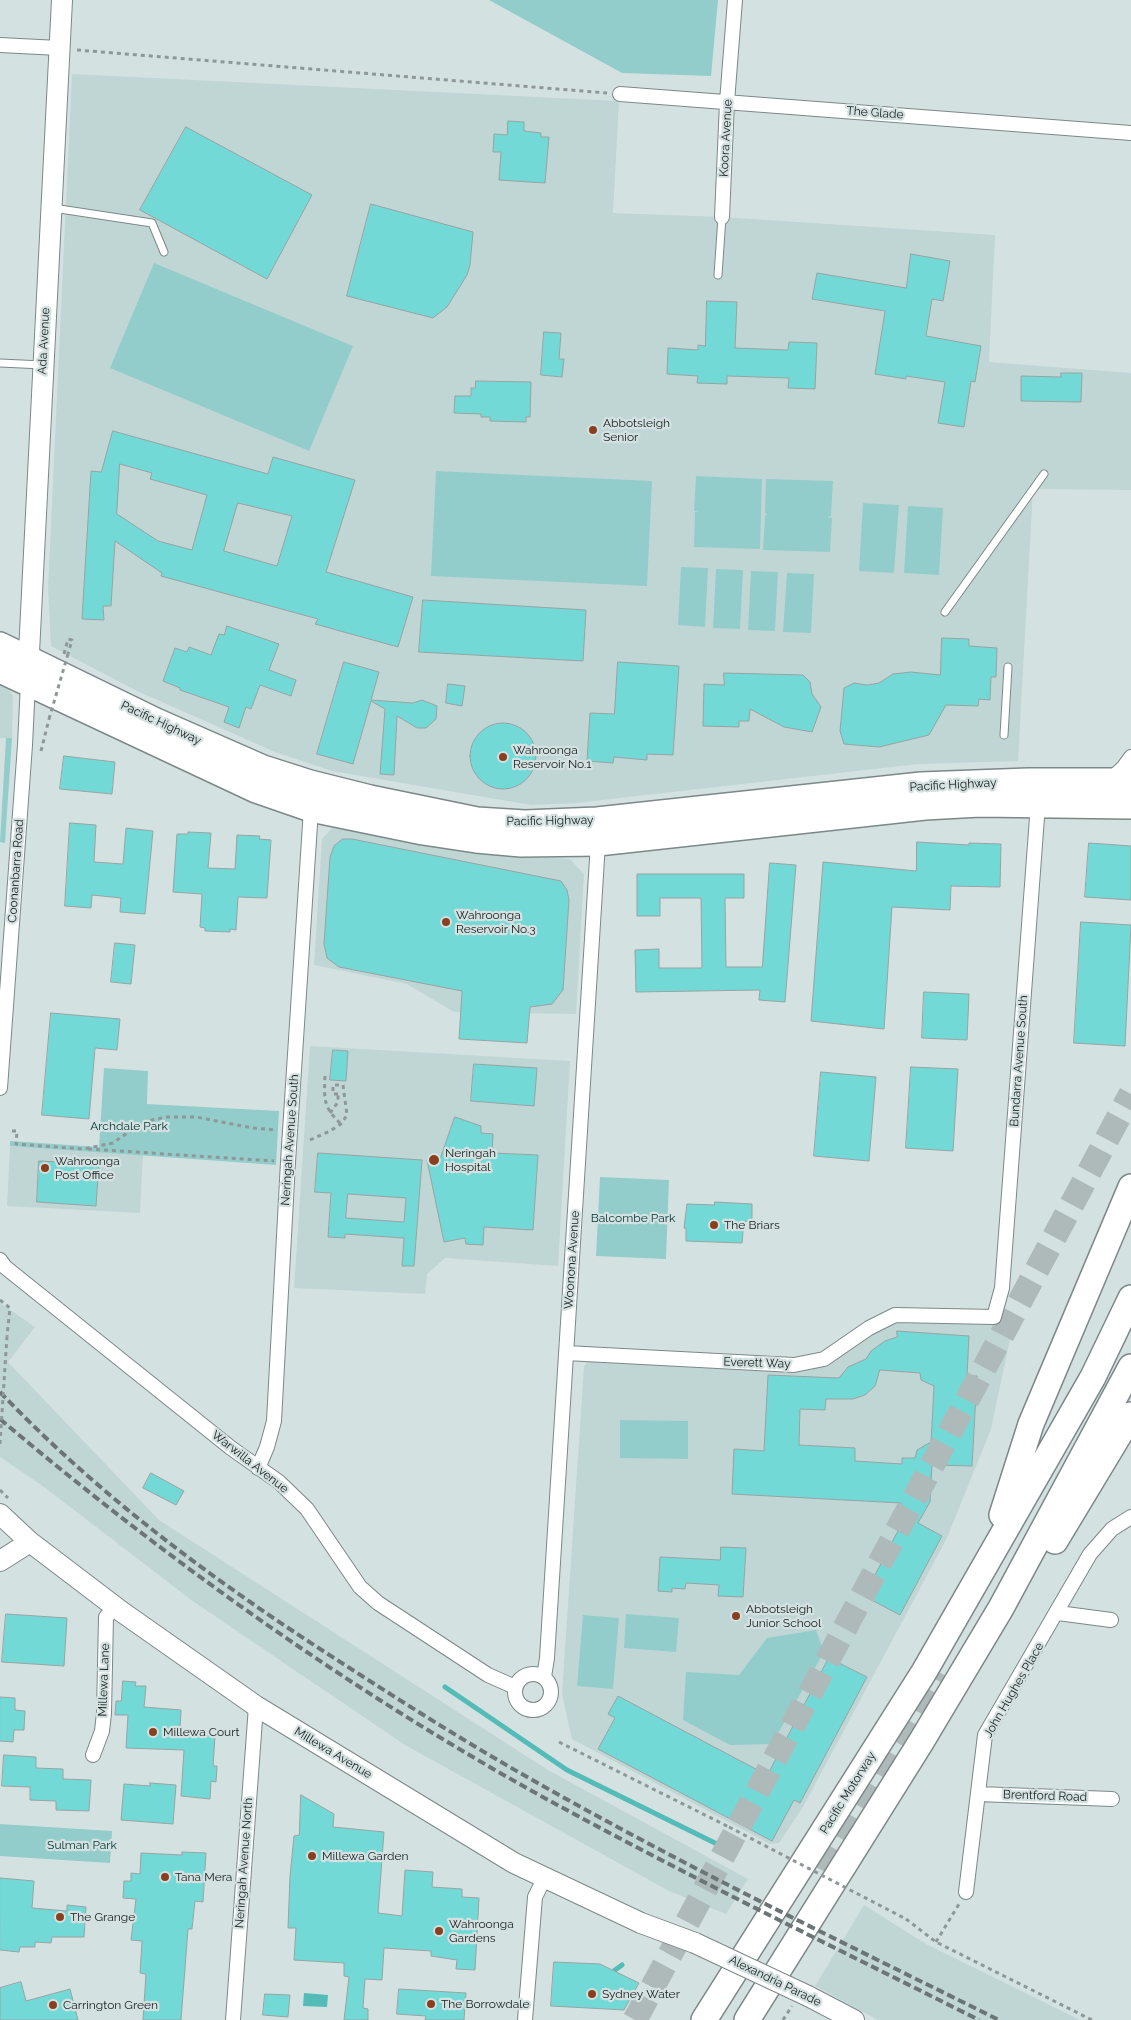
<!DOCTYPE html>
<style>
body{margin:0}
canvas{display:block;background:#d4e1e1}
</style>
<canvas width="1131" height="2020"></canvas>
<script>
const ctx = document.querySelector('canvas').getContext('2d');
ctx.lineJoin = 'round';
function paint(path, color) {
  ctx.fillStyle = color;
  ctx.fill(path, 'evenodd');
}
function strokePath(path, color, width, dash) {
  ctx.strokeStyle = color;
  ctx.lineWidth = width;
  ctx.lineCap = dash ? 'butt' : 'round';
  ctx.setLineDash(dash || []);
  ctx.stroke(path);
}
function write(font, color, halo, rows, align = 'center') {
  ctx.font = font + ' Raleway,sans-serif';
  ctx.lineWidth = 4.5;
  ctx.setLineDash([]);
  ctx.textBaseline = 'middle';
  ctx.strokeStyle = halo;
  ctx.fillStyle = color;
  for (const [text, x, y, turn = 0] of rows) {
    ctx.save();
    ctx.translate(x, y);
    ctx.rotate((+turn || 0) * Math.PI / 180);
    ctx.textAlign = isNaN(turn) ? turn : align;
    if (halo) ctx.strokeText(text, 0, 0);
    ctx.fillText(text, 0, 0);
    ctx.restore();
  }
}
const built = new Path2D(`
 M72,74L619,101L613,213L722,217L995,235L989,362L1131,373V490L1033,489L1018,761L918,764L576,803L531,805L332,771L275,752L137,691L51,646L48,588Z
 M0,685L8,688L13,696L12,738H0Z
 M347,826L522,856L570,859L584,874L576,1014L454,1012L407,984L314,965L322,839L332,828Z
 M310,1046L570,1061L558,1266L445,1258L427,1274L425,1294L294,1288Z
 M10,1146L143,1155L140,1213L7,1206Z
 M0,1303L35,1327L8,1362L159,1520L548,1770L748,1879L726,1914L669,1891L405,1745L194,1602L44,1487L0,1457Z
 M898,1323L1013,1325L991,1429L947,1538L803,1807L779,1843L770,1844L572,1739L562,1694L584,1367L587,1362L598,1360L795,1372L826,1365L885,1326Z
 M864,1905L926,1944L1080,2020H878L815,1986Z`);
const green = new Path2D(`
 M489,0H718L711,76L622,73Z
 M154,263L353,346L309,451L110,368Z
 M436,471L652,481L647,586L431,576Z
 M696,476L762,479L760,549L694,547L695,512H699L694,511Z
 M766,479L833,481L831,516L827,517L832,518L830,552L763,550L765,516L767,514L765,513Z
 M863,503L899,505L894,573L859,571Z
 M908,506L943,508L939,575L904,573Z
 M681,567L708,568L705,627L678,625Z
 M716,569L743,570L740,629L713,628Z
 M751,571L778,572L775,631L748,630Z
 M787,573L814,574L811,633L783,632Z
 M6,738H12L5,843L0,842Z
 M104,1068L148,1071L147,1104L279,1111L276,1165L10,1146V1141L99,1147Z
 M600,1177L669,1180L666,1259L596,1256Z
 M620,1420L688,1421V1459L620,1458Z
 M626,1614L679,1618L676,1652L624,1648Z
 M583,1615L619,1618L613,1689L577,1686Z
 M816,1630L824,1652L772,1744L730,1745L683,1720L686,1672L739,1675L767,1638Z
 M0,1824L112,1831L110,1863L0,1856Z`);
const water = new Path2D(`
 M304,1993L328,1995L327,2007L303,2006Z`);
const stream = new Path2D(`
 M445,1687L567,1770L719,1845
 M615,1970L622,1965`);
const building = new Path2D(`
 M508,121L524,122V131L541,133V137H549L545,183L499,180L501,152H493L494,134L507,135Z
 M186,127L312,195L267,279L140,210Z
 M371,204L473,232L470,265L467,275L447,307L433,318L347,296Z
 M911,254L950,261L943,301L932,299L926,336L981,346L975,382L971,381L964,427L938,423L945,382L906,376V379L875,374L885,311L812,299L817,273L906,288Z
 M707,301L737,302L735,348L788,350L789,342L817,343L815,389L788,388L789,378L727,376V384L697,383L698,376L667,374L668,348L698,350V345L705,346Z
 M544,332L561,333L559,359H564L562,377L541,375Z
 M1061,373H1082L1081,402L1021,401V376L1061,377Z
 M476,381L531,382L530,417H526V422L490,421V417H481V414L454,413L455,396H471V388H475Z
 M113,431L268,474L273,457L355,480L326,572L413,597L398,647L315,624L318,619L161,576L162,573L115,541L111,606H103L104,620L82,619L91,471L101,472ZM120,464L152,473L150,479L207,495L192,550L158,541L117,514ZM238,503L292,516L277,566L224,551Z
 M423,600L586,610L583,661L419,652Z
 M227,626L279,644L269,670L296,680L291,696L260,685L251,709L246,707L239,728L224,722L229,707L180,690V688L163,681L175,648L187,652L189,647L211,655L219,634L224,635Z
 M942,638L969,639V646L997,648L996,677H991L990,700L979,699L978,706L946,705L929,735L879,747L844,744L840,731L844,688L854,683L867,685L879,683L893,674L911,672L940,675Z
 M344,662L379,672L371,700L413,703L422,700L437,706L436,719L426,728H417L397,716L394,775L380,774L385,709L371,701L353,764L317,754Z
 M618,662L679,666L673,755L647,754V760L614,757L613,763L587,761L590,713L614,714Z
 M724,673L803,675L810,682L812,694L821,707L812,732L784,727L750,709L749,721H739V727L703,726L704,684L724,685Z
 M448,684L465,686L462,706L446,703Z
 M470 756a33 33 0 1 1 66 0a33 33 0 1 1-66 0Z
 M64,756L115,762L112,794L60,789Z
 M70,823L96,825L94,862L123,864L126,828L153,831L145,914L120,912L121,898L92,895L91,908L65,906Z
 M188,832L211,833L208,868L235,869L237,835L260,836L259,839L271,840L267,898L238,897L236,930L230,929V932L205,931V928L200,927L202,894L173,892L177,834H188Z
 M343,839H352L561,881L567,890L569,900L563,990L552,1004L530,1007L527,1043L459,1039L462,991L339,967L327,958L324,944L330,857L334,846Z
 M917,842L969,845V843L1001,844L1000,887L951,886L950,910L892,907L884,1029L811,1021L823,862L916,871Z
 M1089,843L1131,846V900L1085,897Z
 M770,863L796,865L785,1002L759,1000L760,990L636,992L635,950L659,949V968H702L701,898H660V916H637V874H744V898H725L726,967H762Z
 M1081,922L1131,925L1125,1046L1074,1043Z
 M115,943L135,945L131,984L111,982Z
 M924,992L969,994L967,1040L922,1038Z
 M51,1013L120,1019L117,1050L95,1048L89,1119L42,1115Z
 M333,1050L348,1051L346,1081L330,1080Z
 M474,1064L537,1068L534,1106L471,1101Z
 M911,1067L958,1069L953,1151L906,1148Z
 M821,1072L876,1077L869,1161L814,1156Z
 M455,1117L481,1126V1133L493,1134L492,1153L538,1155L533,1230L484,1227L483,1245L466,1244L465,1238L444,1242L427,1160L439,1161Z
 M318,1153L422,1160L414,1266H402L404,1238L345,1234V1238L328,1237L331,1193L315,1192ZM348,1194L406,1198L404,1222L346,1218Z
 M39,1161L99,1164L96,1206L37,1202Z
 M715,1202L752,1204V1222L744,1221L742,1243L686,1241V1228H684L687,1204L714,1205Z
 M897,1331L969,1336L967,1376H977L972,1466L932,1465L930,1502L918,1523L942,1536L900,1615L864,1596L901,1525V1503L732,1494L734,1449L764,1451L768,1375L839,1378L848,1367L866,1359L871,1351L885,1341L897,1337ZM880,1370L920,1373L921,1380L934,1386L931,1442L917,1450L915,1458H902V1464L855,1461V1448L799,1445L800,1409L825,1410L826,1399H853L865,1395L875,1386Z
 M151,1473L184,1491L176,1505L143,1488Z
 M721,1547L746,1548L743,1597L718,1596L719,1585L686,1583L685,1589L672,1588V1592L658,1591L660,1557L720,1560Z
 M6,1614L67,1618L64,1666L2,1662Z
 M829,1658L867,1677L800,1803L794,1800L772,1841L598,1749L615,1718L608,1714L618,1696L767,1775Z
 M123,1681L136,1682L135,1686H146L144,1707L181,1710L180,1729L207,1731L206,1735L215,1736L213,1766H217L216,1782L211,1781L210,1799L181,1796L184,1750L126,1748L128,1715H115L116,1701H121Z
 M0,1697L15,1698V1710L25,1711L24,1730H14L13,1742L0,1741Z
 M4,1755L36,1757V1768L63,1769V1779L91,1780L89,1811L56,1810V1801L30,1800V1787L2,1786Z
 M150,1783L176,1785L173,1824L121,1820L124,1784L150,1786Z
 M301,1795L334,1814L333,1827L384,1832L378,1913L402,1916L405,1870L433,1872L432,1887L462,1889V1897L479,1898L475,1970L456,1969L457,1960L431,1956V1951L384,1948L382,1980L365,1979L363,2008L368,2009V2020H344L349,1977L344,1976V1963L294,1960L296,1928H288L290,1876L294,1836L299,1835Z
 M182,1852L206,1853L203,1902L195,1901L192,1929H188L181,2020H143L146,1974L140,1973L142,1941L131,1940L136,1899L123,1898L124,1881H131V1873L140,1874L141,1853L182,1855Z
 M0,1878L34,1881L32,1908L67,1911V1905L86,1907L84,1937H52L51,1943L35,1942V1947H20L19,1952L0,1950Z
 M554,1962L600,1964L639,1983L624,2010L551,2006Z
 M21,1982L26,2001L70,1989L78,2020H0V1988Z
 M399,1989L466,1993L464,2020H425L426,2016L397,2014Z
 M265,1994L290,1995L288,2017L263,2015Z`);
const highwayTunnel = new Path2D(`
 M827,1873L937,1671
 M635,2020L1131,1094`);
const path = new Path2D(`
 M77,50L607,93
 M64,654L68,639L72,640L68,654
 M41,751L49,719
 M325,1076C324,1099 323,1107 341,1124
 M330,1113L338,1102V1094
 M12,1131H17L16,1144L83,1149L113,1143L143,1122L166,1117H196L253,1128L277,1130
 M310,1140L330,1131L341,1124L347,1115L343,1085H333V1094H342
 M88,1149L274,1161
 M0,1300L10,1308L7,1336
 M0,1490L8,1498
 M559,1742L729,1827
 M906,1919L936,1942L1092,2020
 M936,1942L959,1904
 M783,2020L792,2006`);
const lane = new Path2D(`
 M53,208L152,223L164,252
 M718,275L722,217
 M0,363L43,365
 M945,612L1044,474
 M1004,735L1008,667`);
const street = new Path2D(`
 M0,45L59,48
 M620,94L1131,133
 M722,217L727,102L735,0
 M1110,780L1123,768L1131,757
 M0,1088L25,745L28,683
 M0,1260L5,1267L231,1448L279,1482L307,1509L360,1587L378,1603L488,1675L515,1687
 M566,1353L794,1365L824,1359L869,1328L895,1315L994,1317L1002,1288L1038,804
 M258,1468L267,1447L274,1421L288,1162L311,809
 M1058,1613L1111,1620
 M515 1692a18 18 0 1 1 36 0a18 18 0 1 1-36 0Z
 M544,1677L547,1658L598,843
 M93,1755L102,1731L104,1713L106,1617L116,1607
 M978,1794L1112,1799
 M966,1892L985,1735L1090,1554L1112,1529L1131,1517
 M233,2020L256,1706
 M525,2020L535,1897L545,1877`);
const secondary = new Path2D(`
 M28,672L62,0
 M0,1514L30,1542L122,1612L256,1706L514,1863L641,1923L695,1943
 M0,1561L30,1542
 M808,1996L854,2020`);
const highway = new Path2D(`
 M0,645L156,721L263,768L310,783L370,798L477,820L525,823L597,820L921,785L1028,781H1131
 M0,670L256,790L311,809L423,832L476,840L521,844L598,843L925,807L980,804L1131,806
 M1002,1515L1031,1424L1131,1187
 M1055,1541L1131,1415
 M704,2020L924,1672L1093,1377L1131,1298
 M747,2020L921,1742L1001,1608L1131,1367`);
const rail = new Path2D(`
 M0,1392C102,1499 221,1586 345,1665C410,1707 475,1748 543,1786C692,1870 846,1944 999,2020
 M0,1419C168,1561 348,1689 541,1796C685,1875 832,1946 979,2020`);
const pathBridge = new Path2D(`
 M49,719L68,654
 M0,1444L7,1336
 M729,1827L906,1919`);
const secondaryBridge = new Path2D(`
 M695,1943L808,1996`);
const markers = [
 [593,430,5,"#884021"],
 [503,757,5,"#884021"],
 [446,922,5,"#884021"],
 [434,1160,6,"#884021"],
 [45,1168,5,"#884021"],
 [714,1225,5,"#884021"],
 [736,1616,5,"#884021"],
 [153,1732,5,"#884021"],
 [312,1856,5,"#884021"],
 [165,1877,5,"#884021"],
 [60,1917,5,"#884021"],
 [439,1931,5,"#884021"],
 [592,1994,5,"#884021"],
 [431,2004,5,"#884021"],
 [53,2005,5,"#884021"]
];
const streetNames = [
 ["The Glade",875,113,4],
 ["Koora Avenue",726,138,-87],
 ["Ada Avenue",44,341,-87],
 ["Pacific Highway",161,723,25],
 ["Pacific Highway",953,785,-3],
 ["Pacific Highway",550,821,-1],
 ["Coonanbarra Road",16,871,-86],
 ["Bundarra Avenue South",1019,1061,-86],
 ["Neringah Avenue South",290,1140,-86],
 ["Woonona Avenue",572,1260,-86],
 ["Everett Way",757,1363,2],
 ["Warwilla Avenue",250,1462,38],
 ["Millewa Lane",104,1680,-88],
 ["John Hughes Place",1014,1690,-60],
 ["Millewa Avenue",333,1753,31],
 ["Pacific Motorway",848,1793,-58],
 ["Brentford Road",1045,1796,2],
 ["Neringah Avenue North",244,1863,-86],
 ["Alexandria Parade",775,1981,26]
];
const poiNames = [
 ["Abbotsleigh",603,423],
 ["Senior",603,437],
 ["Wahroonga",513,750],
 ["Reservoir No.1",513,764],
 ["Wahroonga",456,915],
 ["Reservoir No.3",456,929],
 ["Neringah",445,1153],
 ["Hospital",445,1167],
 ["Wahroonga",55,1161],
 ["Post Office",55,1175],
 ["The Briars",724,1225],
 ["Abbotsleigh",746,1609],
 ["Junior School",746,1623],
 ["Millewa Court",163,1732],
 ["Millewa Garden",322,1856],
 ["Tana Mera",175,1877],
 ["The Grange",70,1917],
 ["Wahroonga",449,1924],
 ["Gardens",449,1938],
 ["Sydney Water",602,1994],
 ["The Borrowdale",441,2004],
 ["Carrington Green",63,2005]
];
const parkNames = [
 ["Archdale Park",129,1126],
 ["Balcombe Park",633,1218],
 ["Sulman Park",82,1845]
];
paint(built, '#c0d6d5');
paint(green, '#93cdcb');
paint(water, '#53bbb8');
strokePath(stream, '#53bbb8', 5);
paint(building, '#73d9d6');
strokePath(building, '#97a4a3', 1);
strokePath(highwayTunnel, '#aebaba', 25, [25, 12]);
strokePath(lane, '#7c8888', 9);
strokePath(street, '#7c8888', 16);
strokePath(secondary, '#7c8888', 22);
strokePath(highway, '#7c8888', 28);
strokePath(path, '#8e9898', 3, [4, 4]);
strokePath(lane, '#fff', 7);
strokePath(street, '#fff', 14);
strokePath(secondary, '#fff', 20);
strokePath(highway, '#fff', 25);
strokePath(rail, '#6c7575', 4, [8, 4]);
strokePath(secondaryBridge, '#7c8888', 22, []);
strokePath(pathBridge, '#8e9898', 3, [4, 4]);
strokePath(secondaryBridge, '#fff', 20);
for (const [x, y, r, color] of markers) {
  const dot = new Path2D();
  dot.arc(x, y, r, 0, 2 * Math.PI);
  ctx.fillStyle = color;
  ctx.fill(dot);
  strokePath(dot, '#d4e1e1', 2);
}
write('12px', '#181d1d', '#d4e1e1', streetNames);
write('12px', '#181d1d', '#d4e1e1', poiNames, 'left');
write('12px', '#003433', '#d4e1e1', parkNames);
</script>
